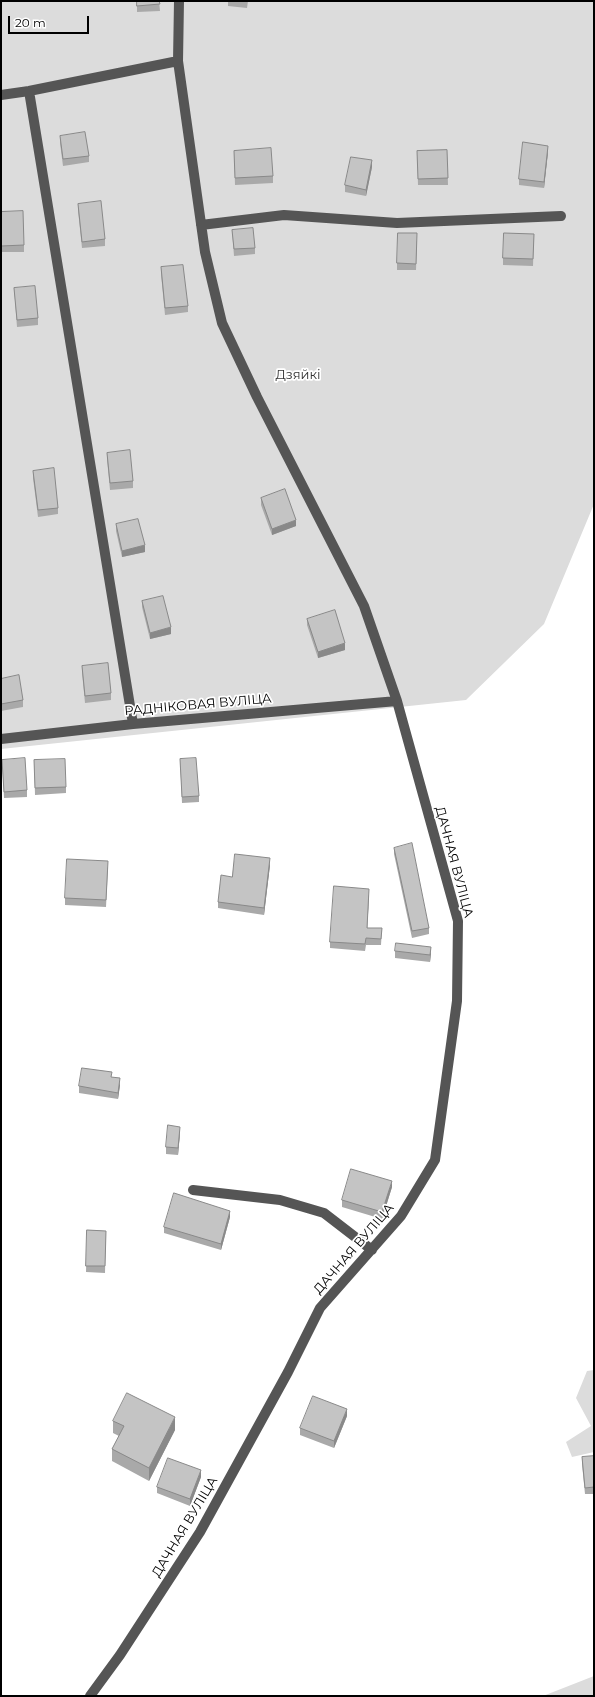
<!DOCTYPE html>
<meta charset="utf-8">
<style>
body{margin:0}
#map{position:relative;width:595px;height:1697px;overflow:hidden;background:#fff;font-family:Montserrat,sans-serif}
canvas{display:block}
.frame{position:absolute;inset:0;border:2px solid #000;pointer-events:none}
.scale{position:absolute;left:8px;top:16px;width:81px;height:18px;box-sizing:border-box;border:2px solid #000;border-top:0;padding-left:5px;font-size:12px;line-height:14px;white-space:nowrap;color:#000;-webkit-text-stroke:3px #fff;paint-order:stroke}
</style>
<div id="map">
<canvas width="595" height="1697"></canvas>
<div class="frame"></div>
<div class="scale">20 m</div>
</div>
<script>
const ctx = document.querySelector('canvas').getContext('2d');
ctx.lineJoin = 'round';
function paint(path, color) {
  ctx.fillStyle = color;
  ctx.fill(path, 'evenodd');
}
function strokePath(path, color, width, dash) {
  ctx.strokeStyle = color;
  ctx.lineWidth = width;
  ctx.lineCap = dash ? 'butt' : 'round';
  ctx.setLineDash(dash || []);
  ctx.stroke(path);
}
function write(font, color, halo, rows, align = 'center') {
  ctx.font = font + ' Montserrat,sans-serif';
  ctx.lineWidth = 3.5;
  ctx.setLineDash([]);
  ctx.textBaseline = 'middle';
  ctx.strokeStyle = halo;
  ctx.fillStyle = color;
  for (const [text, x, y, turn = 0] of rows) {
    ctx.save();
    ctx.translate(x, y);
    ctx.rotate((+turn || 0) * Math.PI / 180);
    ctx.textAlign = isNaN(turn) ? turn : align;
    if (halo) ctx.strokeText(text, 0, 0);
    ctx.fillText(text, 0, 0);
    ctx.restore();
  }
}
const green = new Path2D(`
 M1,1H594V504L544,624L466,700L1,749Z
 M594,1370V1452L572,1457L566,1442L591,1426L576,1398L587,1371Z
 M594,1676V1696H543Z`);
const minor = new Path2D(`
 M29,91L133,724
 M1,95L29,91L178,61
 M201,225L284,215L397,223L561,216
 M1,739L133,724L397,701
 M193,1190L280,1200L324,1213L372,1250
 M90,1696L120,1655L200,1532L288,1372L320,1308L401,1216L435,1160L457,1001L458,921L397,701L364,606L257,397L222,323L205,252L178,61L179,1`);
const wall = new Path2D(`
 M137,1H159L160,11L137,12Z
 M228,1H248L247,8L228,6Z
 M60,136L89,156V162L63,166L60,143Z
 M447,150L448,185H418L417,151Z
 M234,151L273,176V183L235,185Z
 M548,152L544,188L519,185V179Z
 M372,167L366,196L345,192V185Z
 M78,204L105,239V246L82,248L78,210Z
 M1,212L24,245V252H1Z
 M232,230L255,248V254L234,256Z
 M534,234L533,266L503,265V258Z
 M417,240L416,270H397V263Z
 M161,267L188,306V312L165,315L161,274Z
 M14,288L38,318V325L17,327Z
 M107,453L133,481V488L110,490L107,459Z
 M33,471L58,508V514L38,517L33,478Z
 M261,498L296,526L272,535L261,505Z
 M116,524L145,552L122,557L116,531Z
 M142,601L171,634L150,639L142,607Z
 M307,619L345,650L318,658L307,625Z
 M82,666L111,693V700L85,703L82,672Z
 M1,679L23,700V707L1,711Z
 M180,759L199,796V802L182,803Z
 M2,760L27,790V797L4,798Z
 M34,760L66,787V793L35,795Z
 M394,848L429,928V934L412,938L394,854Z
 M270,865L264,915L218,908V902L232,877Z
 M108,867L106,907L65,905V898Z
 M369,895L367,928H382L381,945H366L365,951L330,948V942Z
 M395,951L431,953L430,962L395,958Z
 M120,1085L118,1099L79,1093V1086Z
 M180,1133L178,1155L166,1154V1147Z
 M392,1187L382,1219L342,1207V1200Z
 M230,1217L221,1250L164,1233V1227Z
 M87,1230L106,1231L105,1273L86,1272Z
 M347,1416L334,1448L300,1435V1428Z
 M113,1421L175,1430L149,1481L112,1461V1449L119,1436L113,1433Z
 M594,1456V1494H585L582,1464V1457Z
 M201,1477L190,1506L157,1493V1487Z`);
const shadedWall = new Path2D(`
 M548,146V152L544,188V182Z
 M372,160V167L366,196V190Z
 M296,520V526L272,535V529Z
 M145,545V552L122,557V551Z
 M171,627V634L150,639V633Z
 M345,643V650L318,658V652Z
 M270,858V865L264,915V908Z
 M369,889V895L367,934V928Z
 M431,947V953L430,962V955Z
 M120,1078V1085L118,1099V1093Z
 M180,1127V1133L178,1155V1148Z
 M392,1181V1187L382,1219V1212Z
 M230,1211V1217L221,1250V1244Z
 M347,1409V1416L334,1448V1441Z
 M175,1417V1430L149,1481V1468Z
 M201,1470V1477L190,1506V1499Z`);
const building = new Path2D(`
 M137,1H159L160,4L137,6Z
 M85,132L89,156L63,159L60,136Z
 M523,142L548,146L544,182L519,179Z
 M271,148L273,176L235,178L234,151Z
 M447,150L448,178L418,179L417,151Z
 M351,157L372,160L366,190L345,185Z
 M101,201L105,239L82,242L78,204Z
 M23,211L24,245L1,246V212Z
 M253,228L255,248L234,249L232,230Z
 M398,233H417L416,264L397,263Z
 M504,233L534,234L533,259L503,258Z
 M183,265L188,306L165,308L161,267Z
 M35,286L38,318L17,320L14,288Z
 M130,450L133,481L110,483L107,453Z
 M54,468L58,508L38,510L33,471Z
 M285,489L296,520L272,529L261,498Z
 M138,519L145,545L122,551L116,524Z
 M163,596L171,627L150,633L142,601Z
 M335,610L345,643L318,652L307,619Z
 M108,663L111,693L85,696L82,666Z
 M19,675L23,700L1,704V679Z
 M25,758L27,790L4,792L2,760Z
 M196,758L199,796L182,797L180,759Z
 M65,759L66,787L35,788L34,760Z
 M412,843L429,928L412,931L394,848Z
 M235,854L270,858L264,908L218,902L221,875L232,877Z
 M67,859L108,861L106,900L65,898Z
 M334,886L369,889L367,928H382L381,939L366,938L365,944L330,942Z
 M396,943L431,947L430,955L395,951Z
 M82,1068L112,1072L111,1077L120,1078L118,1093L79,1086Z
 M168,1125L180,1127L178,1148L166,1147Z
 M351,1169L392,1181L382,1212L342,1200Z
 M174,1193L230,1211L221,1244L164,1227Z
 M87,1230L106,1231L105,1266H86Z
 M127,1393L175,1417L149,1468L112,1449L124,1426L113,1421Z
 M313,1396L347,1409L334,1441L300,1428Z
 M594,1456V1487L585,1488L582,1457Z
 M168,1458L201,1470L190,1499L157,1487Z`);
const parkNames = [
 ["Дзяйкі",298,375]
];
const streetNames = [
 ["РАДНІКОВАЯ ВУЛІЦА",198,705,-5],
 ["ДАЧНАЯ ВУЛІЦА",454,862,75],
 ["ДАЧНАЯ ВУЛІЦА",354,1249,-49],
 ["ДАЧНАЯ ВУЛІЦА",185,1527,-59]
];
paint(green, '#dcdcdc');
strokePath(minor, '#555', 10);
paint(wall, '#a9a9a9');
paint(shadedWall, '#898989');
paint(building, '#c4c4c4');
strokePath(building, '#898989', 1);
write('13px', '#333', '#fff', parkNames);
write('13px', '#000', '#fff', streetNames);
</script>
